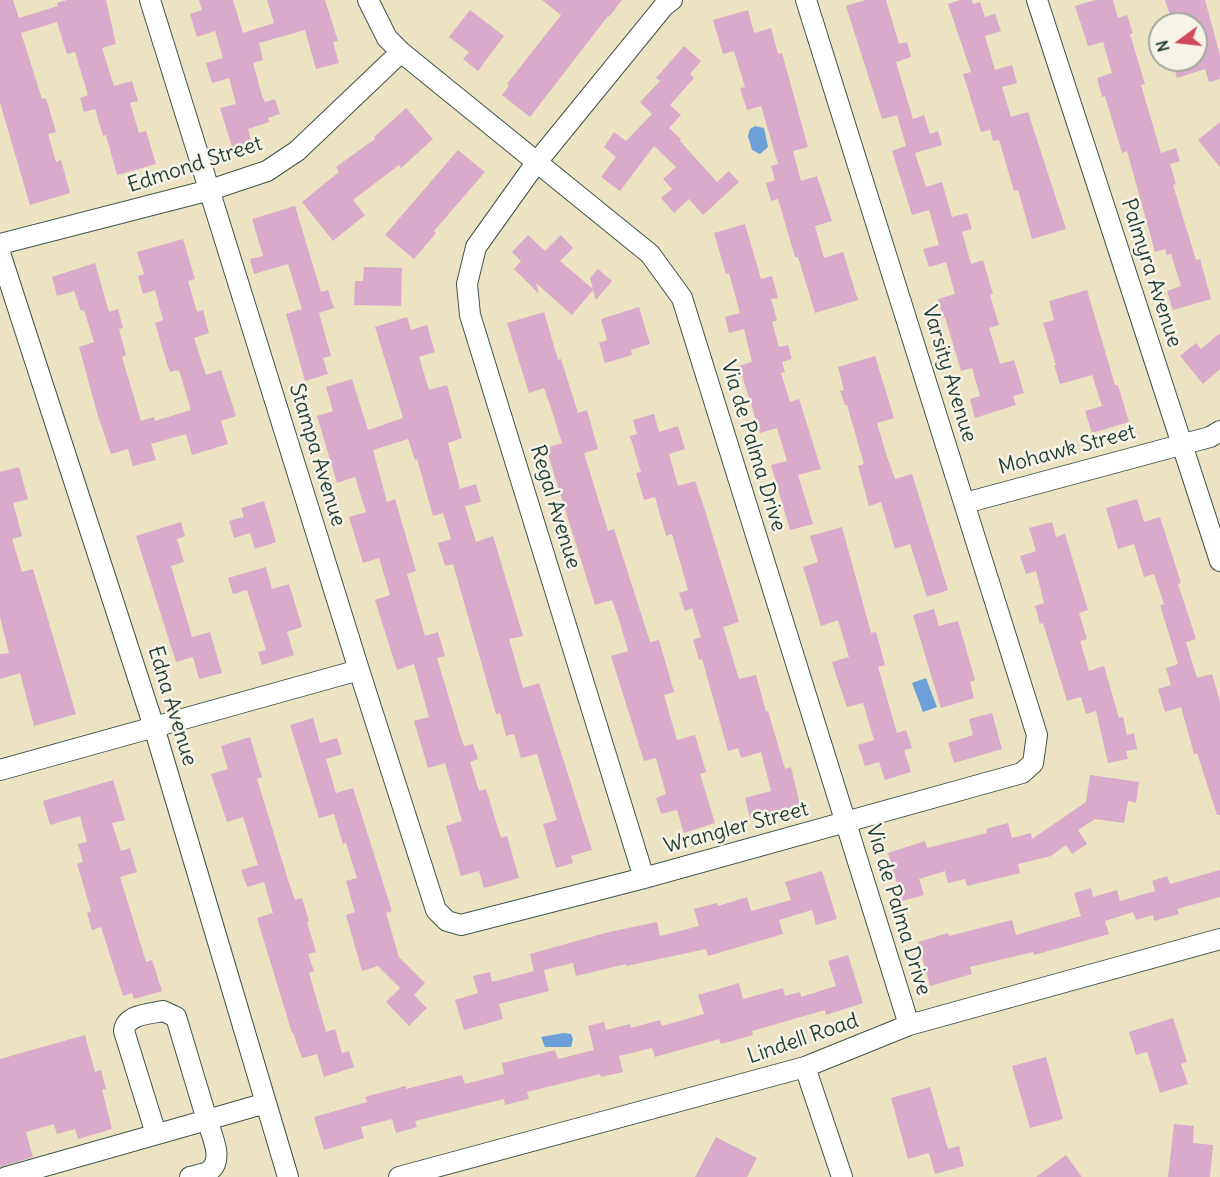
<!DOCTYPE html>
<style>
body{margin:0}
#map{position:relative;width:1220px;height:1177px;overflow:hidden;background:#ece3c3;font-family:Delius,sans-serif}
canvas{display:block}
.north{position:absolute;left:1148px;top:12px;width:60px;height:60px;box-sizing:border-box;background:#f7f3e8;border:2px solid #a1aaa0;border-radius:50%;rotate:255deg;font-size:16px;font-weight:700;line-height:24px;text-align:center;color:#1f3d34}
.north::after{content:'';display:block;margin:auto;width:21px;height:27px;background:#d1495b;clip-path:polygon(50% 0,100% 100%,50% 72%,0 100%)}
</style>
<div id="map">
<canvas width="1220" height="1177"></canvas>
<div class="north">N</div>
</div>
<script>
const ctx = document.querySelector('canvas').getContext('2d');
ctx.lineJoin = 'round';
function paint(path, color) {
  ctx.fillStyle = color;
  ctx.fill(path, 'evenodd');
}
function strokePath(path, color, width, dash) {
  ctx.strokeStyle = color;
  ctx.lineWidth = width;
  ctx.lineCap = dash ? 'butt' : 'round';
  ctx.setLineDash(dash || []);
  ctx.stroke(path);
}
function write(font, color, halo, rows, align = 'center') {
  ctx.font = font + ' Delius,sans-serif';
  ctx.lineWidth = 5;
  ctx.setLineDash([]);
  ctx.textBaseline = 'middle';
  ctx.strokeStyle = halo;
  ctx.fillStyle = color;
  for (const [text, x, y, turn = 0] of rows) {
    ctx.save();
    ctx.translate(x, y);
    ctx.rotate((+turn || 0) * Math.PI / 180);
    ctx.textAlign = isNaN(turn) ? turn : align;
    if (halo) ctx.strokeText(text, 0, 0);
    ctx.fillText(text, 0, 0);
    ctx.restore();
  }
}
const water = new Path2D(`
 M755,126L764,128L768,147L760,154L752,150L748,136L750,129Z
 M926,678L937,707L923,712L912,683Z
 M564,1033L571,1034L573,1039L571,1047H545L541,1037Z`);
const building = new Path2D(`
 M0,0H13L19,18L58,6L57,3L67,0H106L116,44L102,48L114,86L132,81L138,101L130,103L139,133L146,131L156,164L117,175L106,135L103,136L95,109L84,112L80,98L88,95L75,52L67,54L57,22L21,33L42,99L46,98L56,132L48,134L56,162L61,160L70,193L30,205L0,103Z
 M199,0H233L243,33L274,23L267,0H325L338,41L333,42L339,63L316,69L305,30L259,43L263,60L253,63L262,96L265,102L275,99L280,114L268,118L269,122L248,129L252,144L233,150L220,108L236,104L229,78L212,83L206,63L223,58L215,31L197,37L190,14L202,10Z
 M542,0H622L609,17L608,16L530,117L502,95L509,86L507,84L561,15Z
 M865,0H886L899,44L907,42L911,57L896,62L913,119L924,115L930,134L938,131L942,145L915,153L926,187L942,182L952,217L967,213L972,229L962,232L971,264L983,260L993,294L990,295L999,325L989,328L1000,364L1014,360L1024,393L1013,396L1016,405L975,418L970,399L980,396L972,368L961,371L945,317L943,318L938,299L955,294L946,262L929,267L923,249L939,245L929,210L912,215L892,151L906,146L897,115L882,119L846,6Z
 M960,0H972L973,4L980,2L985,17L995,14L1001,31L985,36L995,70L1012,65L1017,83L1002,87L1011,117L1028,112L1066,229L1032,239L1018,190L1014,191L999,140L993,141L990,130L981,132L963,74L971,72L948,4Z
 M1095,0H1113L1118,18L1127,15L1133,33L1130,34L1145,84L1141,85L1161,153L1176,148L1180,161L1170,164L1176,184L1173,185L1196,260L1200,259L1211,299L1173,310L1167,291L1181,286L1171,254L1167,255L1165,249L1155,252L1127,151L1122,153L1105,96L1102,97L1097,78L1112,73L1103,42L1088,46L1075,6Z
 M1165,0H1205L1220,55V79L1209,82L1205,69L1177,78L1172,60H1196V24H1173Z
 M470,10L504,36L478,71L463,59L469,52L449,37Z
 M748,10L754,33L771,28L778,54L782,53L808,147L793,151L801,181L817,176L832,221L815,226L824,258L843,252L858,300L815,313L798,257H795L778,199L771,201L766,183L775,180L771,166L778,164L761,106L747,110L740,88L745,87L734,51L723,54L713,20Z
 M684,46L701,61L690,74L694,78L670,105L681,115L669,128L681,139L680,141L717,182L729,171L739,182L703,215L689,199L674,213L661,198L672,189L663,179L676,167L654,146L620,191L601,177L616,157L604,147L614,132L626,141L652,114L640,102L660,81L656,78Z
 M406,108L433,139L401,168L399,165L353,200L365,215L333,241L302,202L339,172L336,167L375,139L374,137Z
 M1220,122V167L1198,140Z
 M458,150L485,172L434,231L436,233L414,259L385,235Z
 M295,206L321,292L328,290L334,308L319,313L331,356L323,358L328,374L305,381L286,314L302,309L288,264L254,274L250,259L263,256L252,219Z
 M745,224L761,279L772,276L778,298L771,299L777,320L772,322L779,347L788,345L792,359L782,362L785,372L781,373L790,402L799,399L821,469L798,475L813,524L790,530L771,465L787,461L777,428L760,433L739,366L752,362L744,329L729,333L725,317L740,313L729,273L726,274L714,233Z
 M528,235L545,251L561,235L573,248L560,261L593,289L590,278L598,269L612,281L596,300L593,290L572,315L536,283L539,294L514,269L521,261L512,252Z
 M183,239L195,279L188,281L197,312L203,310L209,333L194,338L206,375L221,370L236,416L221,421L228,444L192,455L186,434L151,444L156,460L133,466L128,449L111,454L98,416L79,347L94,342L84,310L81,311L74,291L57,296L52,277L95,263L109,312L118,309L123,328L119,329L126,355L122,357L141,421L154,417L155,421L191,410L179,370L170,372L167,364L155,323L163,320L155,290L143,294L138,276L144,274L137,252Z
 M364,267L402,268L401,306L354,305L355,281H363Z
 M1087,290L1115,385H1118L1129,422L1092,433L1085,411L1102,406L1092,375L1060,384L1054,365H1056L1043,323L1054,320L1049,301Z
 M639,307L650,344L631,350L632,355L605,363L599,343L607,340L601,319Z
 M544,312L558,360L561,359L578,413L587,410L598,449L584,453L608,531L614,529L650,642L659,640L674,692L664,695L677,740L695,735L706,772L700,774L715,823L684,833L677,810L661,814L656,798L666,794L656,758L644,761L611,656L628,651L620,623L612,600L595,605L546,448L562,443L552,411L544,388L529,393L507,323Z
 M407,317L411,330L427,325L435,352L419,357L429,390L447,385L462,438L448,443L460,489L476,484L481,502L465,506L476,542L493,536L523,636L509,639L523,688L539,683L592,850L571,856L573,863L556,868L543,824L557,820L537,754L521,758L514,734L506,736L500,713L496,714L453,564L445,566L438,543L451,539L443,513L433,516L417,459L415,460L408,439L373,450L387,502L395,499L416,571L407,574L425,636L438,632L445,656L437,658L461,738L464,746L473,744L478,759L470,762L479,791L486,789L501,838L507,836L519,878L484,888L479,871L461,876L446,826L462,821L445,763L428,768L414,721L429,717L414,664L397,670L375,600L390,595L379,558L363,563L349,517L366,512L355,477L337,483L317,416L333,411L326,387L352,379L368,430L403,418L375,327Z
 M1220,333V369L1203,384L1180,356L1196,343L1201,349Z
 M875,356L894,418L877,423L887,457L895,479L912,474L948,590L927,597L910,544L895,549L881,502L869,506L858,466L864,464L847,405H845L840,391L844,390L838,367Z
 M654,414L659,432L678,426L685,449L669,454L678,486L695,481L704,507L739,622L723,627L739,679L756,675L766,712L768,711L785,769L791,767L800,805L750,818L745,798L771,791L761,752L741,758L738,748L728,751L702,659L699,660L693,640L701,637L692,608L685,611L679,593L688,590L672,534L666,536L655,497L644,500L636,473L641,472L630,436L637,434L633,420Z
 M19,467L28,499L13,503L22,536L12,539L22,572L33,569L76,714L34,726L20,673L0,679V654L9,653L0,617V472Z
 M1137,499L1144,522L1160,517L1181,583L1178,584L1196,639L1186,642L1197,678L1212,674L1220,701V815H1217L1197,753L1194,754L1181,707L1165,712L1158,689L1171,685L1166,668L1178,664L1160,605L1164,604L1154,574L1144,577L1134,544L1118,549L1106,508Z
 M264,501L276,542L255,549L250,533L234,538L229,521L244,517L241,508Z
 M181,522L185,536L177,539L184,562L171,566L192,637L210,632L222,673L199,679L193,657L176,662L136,536Z
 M1052,522L1056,537L1065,534L1088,610L1079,613L1087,639L1080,641L1089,671L1104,666L1119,718L1123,717L1127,735L1134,733L1137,749L1126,751L1128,759L1108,763L1096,711L1086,714L1081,697L1067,701L1043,623L1040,624L1035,606L1044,603L1036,571L1026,574L1020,556L1036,551L1029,528Z
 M842,527L871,633L876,632L885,665L878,667L897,733L906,730L912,748L904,750L911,772L885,780L879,762L865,766L858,745L874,740L863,703L847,707L837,678L832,662L849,657L838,620L821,626L803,567L818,562L810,536Z
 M266,567L272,589L289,584L302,627L287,632L294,655L262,665L258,652L266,650L247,590L233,594L228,578Z
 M934,609L939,626L958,621L975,680L970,682L974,698L941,708L913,615Z
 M992,713L1002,749L954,763L948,743L973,735L969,719Z
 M313,718L320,743L337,738L342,754L326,759L336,793L353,788L392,911L386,913L399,957L425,983L414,995L427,1008L409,1026L386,1002L400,988L378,966L362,971L346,915L355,912L346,881L357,878L346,843L343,844L334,814L319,818L290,725Z
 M250,737L262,777L257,779L289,883L295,900L302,898L309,921L307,922L316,952L308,954L314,971L309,973L326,1032L335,1029L342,1053L349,1051L354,1067L324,1077L317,1054L302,1058L293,1033H292L257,918L273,913L264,882L247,887L241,870L258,865L247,830L243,817L227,822L211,774L228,769L221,746Z
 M1090,775L1139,782L1136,803L1128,801L1124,823L1095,819L1078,830L1087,844L1072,854L1066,845L1051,856L1018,864L1020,873L967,886L965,879L948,883L945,871L919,879L924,895L902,901L888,853L925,841L927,848L987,833L986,829L1008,823L1012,838L1031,833L1032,839L1086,802Z
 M113,780L125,820L112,823L121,851L130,848L137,872L120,877L146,962L152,960L162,991L134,999L132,993L123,996L101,927L92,930L87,913L91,911L77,864L83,862L78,844L87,842L80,816L50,825L43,801Z
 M1220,870V897L1177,909L1179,914L1154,921L1153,915L1136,920L1133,912L1105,921L1109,934L1034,955L1033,952L970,967L972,974L930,986L918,942L948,933L949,936L1012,920L1016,935L1081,916L1074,893L1091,888L1093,897L1117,890L1120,901L1155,891L1152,881L1167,876L1170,884Z
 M822,871L837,919L816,925L812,910L779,920L783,934L708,956L706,949L626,966V964L576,976L573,963L544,970L549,991L499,1004L503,1019L464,1030L455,1000L478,993L473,976L490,972L492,982L534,971L530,954L609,932L657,922L660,936L699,926L694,909L717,903L718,906L747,897L751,911L791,900L785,882Z
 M848,955L863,1003L826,1015L825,1010L752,1031L753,1035L721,1044L719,1039L655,1057L652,1048L619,1056L623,1072L601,1077L600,1074L527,1092L529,1099L505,1105L504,1099L415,1121L417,1127L396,1133L392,1119L361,1127L364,1138L324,1150L314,1117L367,1102L365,1097L406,1086V1089L462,1075L465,1084L504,1074L502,1063L555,1050L558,1059L594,1050L588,1026L604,1022L606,1030L630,1024L631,1028L660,1020L662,1026L704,1014L698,995L739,983L743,999L783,988L785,996L800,992L801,997L836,986L828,961Z
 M1173,1018L1187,1062L1181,1064L1188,1084L1160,1093L1147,1052L1136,1055L1129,1032Z
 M85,1035L95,1072L101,1070L106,1089L102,1090L112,1129L78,1139L75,1129L57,1134L54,1124L26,1132L33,1157L0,1167V1059Z
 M1046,1057L1063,1119L1030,1128L1012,1066Z
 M930,1087L948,1149L959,1146L964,1166L935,1174L929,1153L908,1159L891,1098Z
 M1174,1124L1194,1126L1193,1143L1213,1145L1210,1177H1168Z
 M716,1137L757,1158L747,1177H695Z
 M1066,1155L1082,1177H1036Z`);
const minor = new Path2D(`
 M150,0L359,670L436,910L447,921L461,925L644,878L1022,773L1033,763L1037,735L806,0
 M368,0L387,38L401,52L650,254L682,298L909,1025
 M1037,0L1220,561
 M0,244L210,190L267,171L297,151L401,52
 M0,253L154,727L288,1177
 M965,503L1210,437L1220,431
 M0,770L359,670
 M644,878L470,315L467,284L476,247L536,163L664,6L672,0
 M805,1067L842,1177
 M6,1177L207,1120L176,1017L163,1011C150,1014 126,1014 124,1031L156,1134
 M190,1177C196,1175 205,1174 209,1171C225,1160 211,1134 207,1120L266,1103
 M399,1177L805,1067L909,1025L1220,939`);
const streetNames = [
 ["Edmond Street",195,165,-18],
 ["Palmyra Avenue",1151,273,72],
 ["Varsity Avenue",949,374,73],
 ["Via de Palma Drive",753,446,73],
 ["Mohawk Street",1067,450,-15],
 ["Stampa Avenue",317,455,73],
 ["Regal Avenue",555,507,73],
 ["Edna Avenue",172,706,73],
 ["Wrangler Street",736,828,-15],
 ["Via de Palma Drive",898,910,73],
 ["Lindell Road",803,1039,-19]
];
paint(water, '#6d9fd8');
paint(building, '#d9aac9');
strokePath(minor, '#3e5649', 22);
strokePath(minor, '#fff', 20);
write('21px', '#1f3d34', '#f7f3e8', streetNames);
</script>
